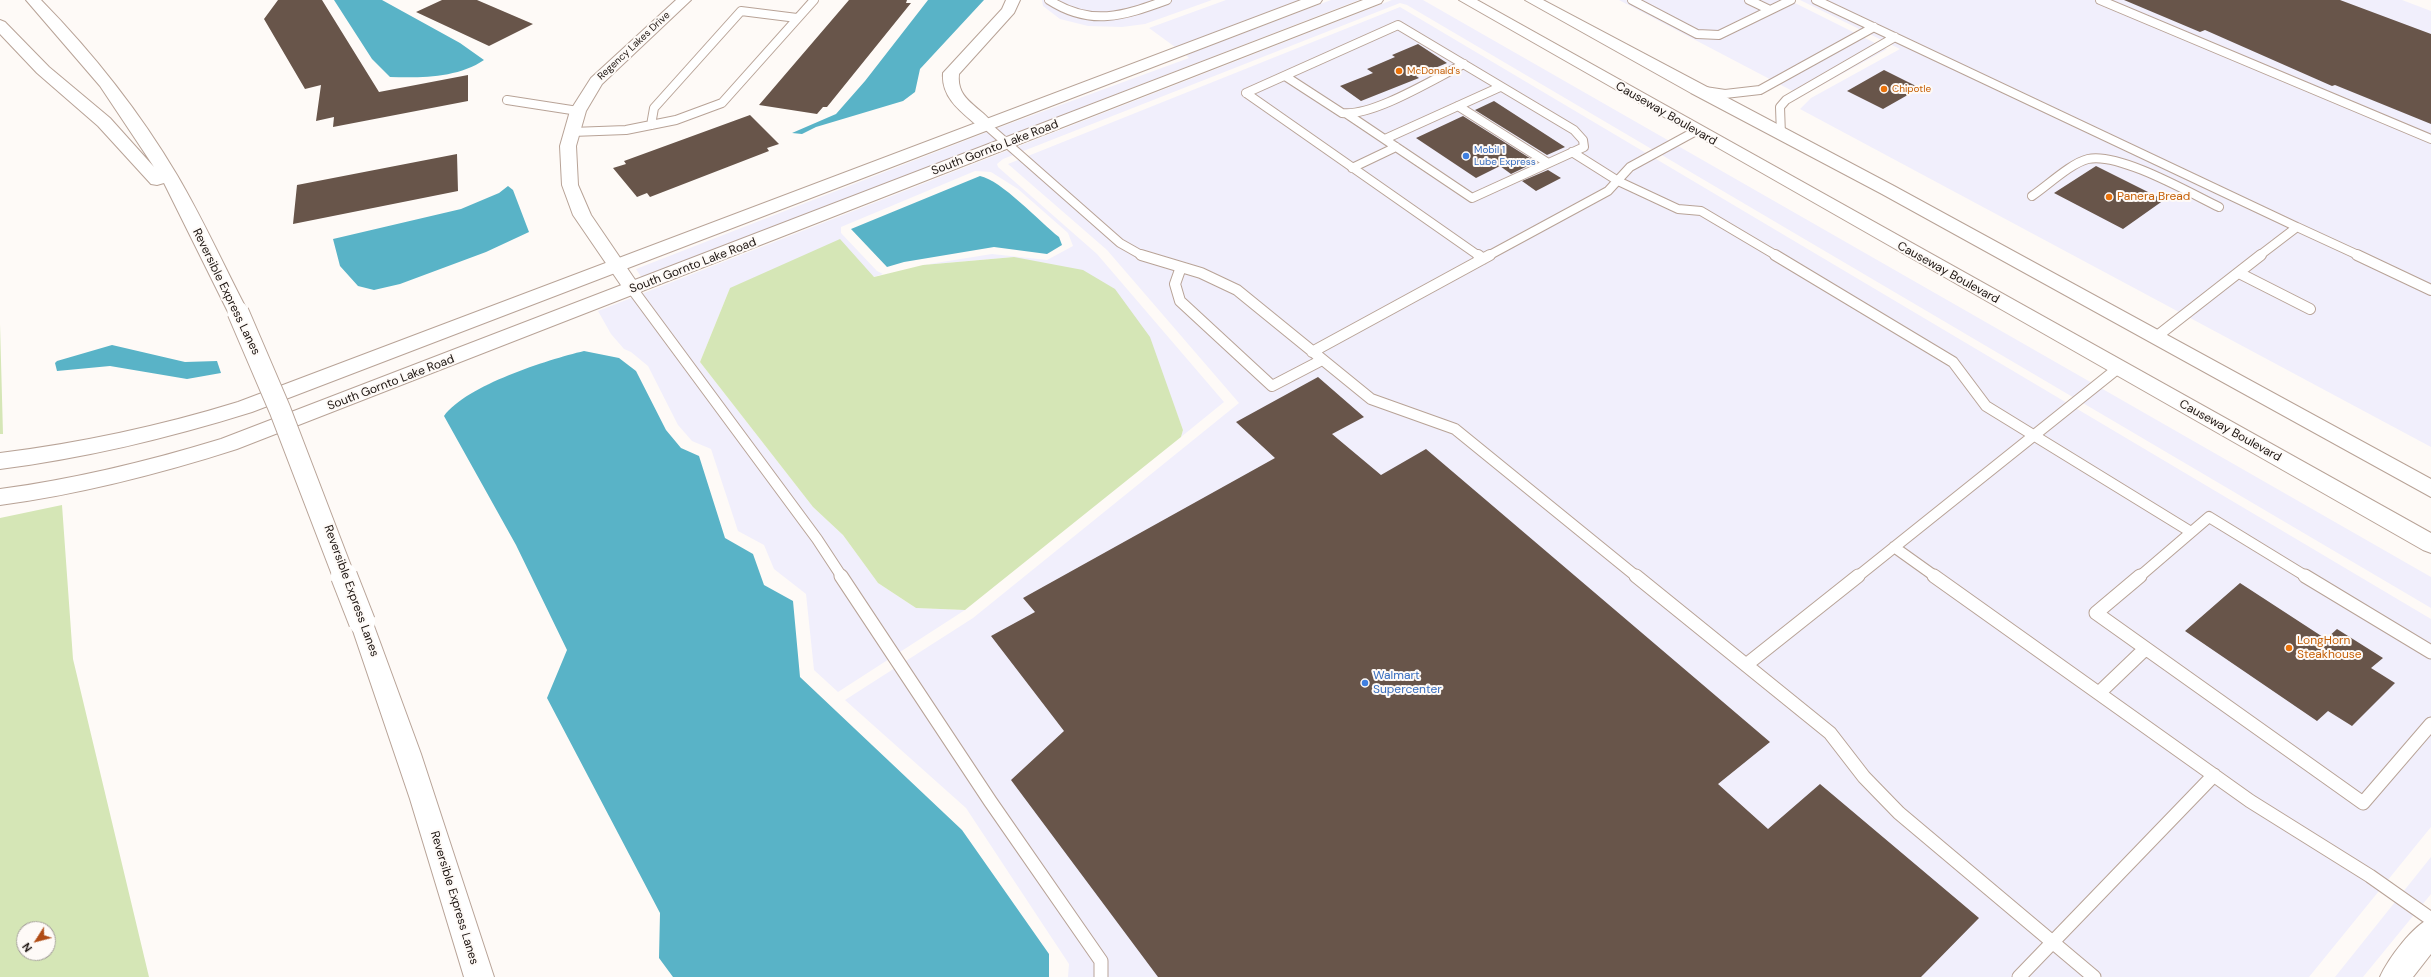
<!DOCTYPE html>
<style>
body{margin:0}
#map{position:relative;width:2431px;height:977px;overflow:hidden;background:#fefaf7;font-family:"DM Sans",sans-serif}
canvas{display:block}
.north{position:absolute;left:16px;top:921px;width:40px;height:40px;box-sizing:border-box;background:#fefaf7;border:1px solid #a39e9a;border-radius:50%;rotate:234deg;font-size:11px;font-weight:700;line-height:16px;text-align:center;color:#1b130f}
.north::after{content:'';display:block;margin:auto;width:14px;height:18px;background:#b04c15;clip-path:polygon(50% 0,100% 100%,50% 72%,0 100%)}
</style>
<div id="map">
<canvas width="2431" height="977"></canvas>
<div class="north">N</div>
</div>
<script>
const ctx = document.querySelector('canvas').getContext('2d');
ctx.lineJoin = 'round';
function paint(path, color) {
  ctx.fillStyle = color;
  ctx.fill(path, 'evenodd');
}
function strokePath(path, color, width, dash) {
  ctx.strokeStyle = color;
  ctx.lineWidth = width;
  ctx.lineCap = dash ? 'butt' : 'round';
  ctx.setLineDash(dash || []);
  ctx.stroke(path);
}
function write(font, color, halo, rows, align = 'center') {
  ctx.font = font + ' "DM Sans",sans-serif';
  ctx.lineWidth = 4;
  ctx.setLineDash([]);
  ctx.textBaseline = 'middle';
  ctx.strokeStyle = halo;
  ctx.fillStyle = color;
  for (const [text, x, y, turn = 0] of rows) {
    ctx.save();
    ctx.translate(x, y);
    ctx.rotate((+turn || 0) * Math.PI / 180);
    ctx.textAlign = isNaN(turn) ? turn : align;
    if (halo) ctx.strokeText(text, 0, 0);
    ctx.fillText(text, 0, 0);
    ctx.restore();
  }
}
const commercial = new Path2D(`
 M1042,0H1212L1145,24L1122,27L1088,26L1060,19L1043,6Z
 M1226,0H1299L1175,47L1149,28Z
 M1331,0H1359L642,278L636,269L995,129L1189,58L1186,55Z
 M1392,0H1423L2431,577V608L1407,5L1400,3L1003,159L997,164L998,167L1097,254L1224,402L1181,437L1183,430L1166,385L1014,257L923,265L992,254L1047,260L1073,246L1068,233L1018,189L991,172L975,171L841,227V233L877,271L883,274L874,277L730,288L700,362L813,507L843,535L878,583L916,608L965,610L838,692L814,670L806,594L774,569L764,545L738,531L711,449L692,441L678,425L648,366L631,352L624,349L611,334L598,311Z
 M1619,0H1789L1887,49L1802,96Z
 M1800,0H2402L2431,11V447L1800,109L1811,98L1900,49Z
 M1400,7L2431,619V827L2309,977H1068L1069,964L966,808L845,700L973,618L1239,403L1107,250L1008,164Z
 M2431,857V894L2363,977H2335Z`);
const green = new Path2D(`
 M840,239L874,277L923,265L1014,257L1083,270L1115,289L1150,337L1183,430L1181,437L965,610L916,608L878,583L843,535L813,507L700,362L730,288Z
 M0,324L3,434H0Z
 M62,505L73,659L149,977H0V518ZM24,929H48V953H24Z`);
const water = new Path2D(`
 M334,0H382L460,43L484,60C458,78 420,78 390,77L372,59Z
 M928,0H984L920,69L915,92L903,101L816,127L802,134L792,133L836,114L865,81Z
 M980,176C1001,180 1040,222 1059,237L1062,245L1047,254L994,247L904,262L887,267L851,229Z
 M508,186L513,190L529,232L486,252L400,284L374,290L358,286L340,266L333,239L461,209L499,193Z
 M112,345L185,362L217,361L221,373L187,379L110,366L57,371L55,363L57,361Z
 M584,351L619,358L636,371L666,430L681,448L699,456L725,538L753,554L764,585L793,601L800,677L962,830L1049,954V977H673L659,958L660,913L547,698L567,650L516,545L444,416C467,385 547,360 584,351Z`);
const building = new Path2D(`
 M278,0H322L379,92L468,75V101L333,127L334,117L316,121L321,85L305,89L264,19Z
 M442,0H477L533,24L489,46L416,12Z
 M849,0H907L906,3H911L827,107H823L817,114L759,105Z
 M2124,0H2340L2431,34V124L2335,85L2332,86L2205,30L2200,32Z
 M1418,44L1447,63L1416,76L1419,78L1361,101L1340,86L1373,73L1367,69L1395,57L1392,55Z
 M1884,70L1920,88L1883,109L1847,91Z
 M1494,101L1565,147L1547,155L1475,110Z
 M750,115L779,144L767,148L769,151L650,197L647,193L637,197L613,168L626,164L624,161Z
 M1463,116L1536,162L1511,174L1500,166L1476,178L1416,138Z
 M457,154L458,191L293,224L297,185Z
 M2096,166L2164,200L2123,229L2054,193Z
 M1548,170L1561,178L1536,191L1522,181Z
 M1318,377L1364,417L1332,434L1381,475L1426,449L1770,742L1718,784L1768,829L1820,784L1979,918L1921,977H1158L1011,780L1064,731L991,636L1035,612L1023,598L1275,458L1236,422Z
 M2240,583L2326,639L2337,629L2383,658L2371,668L2395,683L2352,726L2328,711L2317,721L2185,631Z`);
const laneFar2 = new Path2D(`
 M1049,0C1091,27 1123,16 1167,0
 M1632,0L1697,34L1719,35L1791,0
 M1749,0L1770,10
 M1816,0L2297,227
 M2100,0L2431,139
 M1285,76L1342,113C1373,117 1435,78 1464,64
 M1705,91L1725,94L1760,90L1874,27
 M1246,93L1398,25L1574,130L1583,140L1584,147L1472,198L1347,114
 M1246,93L1479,256
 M507,100L578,111
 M1458,106L1548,163
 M651,125L654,108L741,11L797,18
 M986,125L1120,243L1143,256
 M572,132L626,130L676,120L722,103L814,0
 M1781,135L1780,107L1786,100L1895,37
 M1385,139L1500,87
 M1572,152L1618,181L1678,209L1701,211L1777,256
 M1352,168L1396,147
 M2032,196C2047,186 2071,163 2088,159C2119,152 2190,193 2219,207
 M1488,256L1608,191L1630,167L1696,131
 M2259,256L2297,227L2360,256`);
const laneFar1 = new Path2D(`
 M1141,255L1201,273L1237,290L1371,399L1455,429L1637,577
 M1478,255L1483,259
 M1775,255L1953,362L1986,406L2191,532
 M2357,255L2431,290
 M1181,267L1175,284L1180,301L1272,386L1322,360
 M2239,273L2310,309
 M633,290L817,539L842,577
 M2156,337L2261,255
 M1312,352L1490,255
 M1894,547L1936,577
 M1857,577L2117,369
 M2139,577L2209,517L2307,577`);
const lane = new Path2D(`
 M841,576L990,801L1101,961V977
 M1636,576L1830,733L1864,777L1899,813L2094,977
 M1934,576L2250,801L2370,876L2431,919
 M2140,576L2096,613L2363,803L2431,724
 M2305,576L2431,652
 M1746,665L1858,576
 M2099,693L2145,649
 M2019,977L2214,775`);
const street = new Path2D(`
 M676,0H691L602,84L586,111L576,146L578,185L591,215L642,290L639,294L633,296L627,294L573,215L562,185L560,146L570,111L591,78Z
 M1006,0H1020L1014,13L959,74C956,101 981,106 994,125L986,130L980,128C963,113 941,99 943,73L1002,9Z`);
const secondary = new Path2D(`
 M1301,0H1322L1320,3L252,412C169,438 86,458 0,469V453C81,443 160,426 238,402Z
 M1363,0H1383L1381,3L237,449C159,474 81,494 0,505V489C76,479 149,461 221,439Z
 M1459,0H1477L2431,533V553L2423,550Z
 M1525,0H1543L1894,186L2431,479V497L1882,194L1691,93Z
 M2431,918V954L2413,977H2380C2388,959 2413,925 2431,918Z`);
const highway = new Path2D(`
 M26,0H41C93,53 139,111 177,175C203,219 224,266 248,312L245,317L238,318L231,317L228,312L164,183L157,185L151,184L98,126L37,73L0,34V20L5,22L49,67L110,118L154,167L100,86Z
 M362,612L370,615L421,754L494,977H464L410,799L350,622L354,615Z`);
const highwayBridgeFar1 = new Path2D(`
 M238,312L280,410L344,577`);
const highwayBridge = new Path2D(`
 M344,576L362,622`);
const markers = [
 [1399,71,4,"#e8710a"],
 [1884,89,4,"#e8710a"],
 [1466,156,4,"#3f7fe0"],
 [2109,197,4,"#e8710a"],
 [2289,648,4,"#e8710a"],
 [1365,683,4,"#3f7fe0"]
];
const farStreetnames = [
 ["Regency Lakes Drive",634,46,-43]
];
const farFoodnames = [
 ["McDonald's",1407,71],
 ["Chipotle",1892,89]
];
const farShopnames = [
 ["Mobil 1",1474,150],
 ["Lube Express",1474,162]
];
const streetNames = [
 ["Causeway Boulevard",1666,114,30],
 ["South Gornto Lake Road",995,148,-21],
 ["South Gornto Lake Road",693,266,-21],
 ["Causeway Boulevard",1948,273,29],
 ["Reversible Express Lanes",226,292,64],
 ["South Gornto Lake Road",391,383,-21],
 ["Causeway Boulevard",2230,431,29],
 ["Reversible Express Lanes",351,591,70],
 ["Reversible Express Lanes",454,898,73]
];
const foodNames = [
 ["Panera Bread",2117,197],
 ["LongHorn",2297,641],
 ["Steakhouse",2297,655]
];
const shopNames = [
 ["Walmart",1373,676],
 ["Supercenter",1373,690]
];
paint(commercial, '#f1effc');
paint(green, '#d5e6b6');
paint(water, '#59b3c7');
paint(building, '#68554a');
strokePath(laneFar2, '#b8a397', 10);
strokePath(laneFar1, '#b8a397', 12);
strokePath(lane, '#b8a397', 15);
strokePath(street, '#b8a397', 2);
strokePath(secondary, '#b8a397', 2);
strokePath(highway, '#b8a397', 2);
strokePath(laneFar2, '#fff', 8);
strokePath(laneFar1, '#fff', 10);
strokePath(lane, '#fff', 13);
paint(street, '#fff');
paint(secondary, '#fff');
paint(highway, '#fff');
strokePath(highwayBridgeFar1, '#b8a397', 23, []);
strokePath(highwayBridge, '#b8a397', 28, []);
strokePath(highwayBridgeFar1, '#fff', 21);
strokePath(highwayBridge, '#fff', 26);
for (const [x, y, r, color] of markers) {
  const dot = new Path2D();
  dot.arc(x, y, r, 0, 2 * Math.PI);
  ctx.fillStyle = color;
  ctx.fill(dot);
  strokePath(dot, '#fefaf7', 1.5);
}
write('10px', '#1b130f', '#fefaf7', farStreetnames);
write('10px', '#c56008', '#fefaf7', farFoodnames, 'left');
write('10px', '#366cbe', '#fefaf7', farShopnames, 'left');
write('12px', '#1b130f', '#fefaf7', streetNames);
write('12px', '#c56008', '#fefaf7', foodNames, 'left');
write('12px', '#366cbe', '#fefaf7', shopNames, 'left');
</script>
